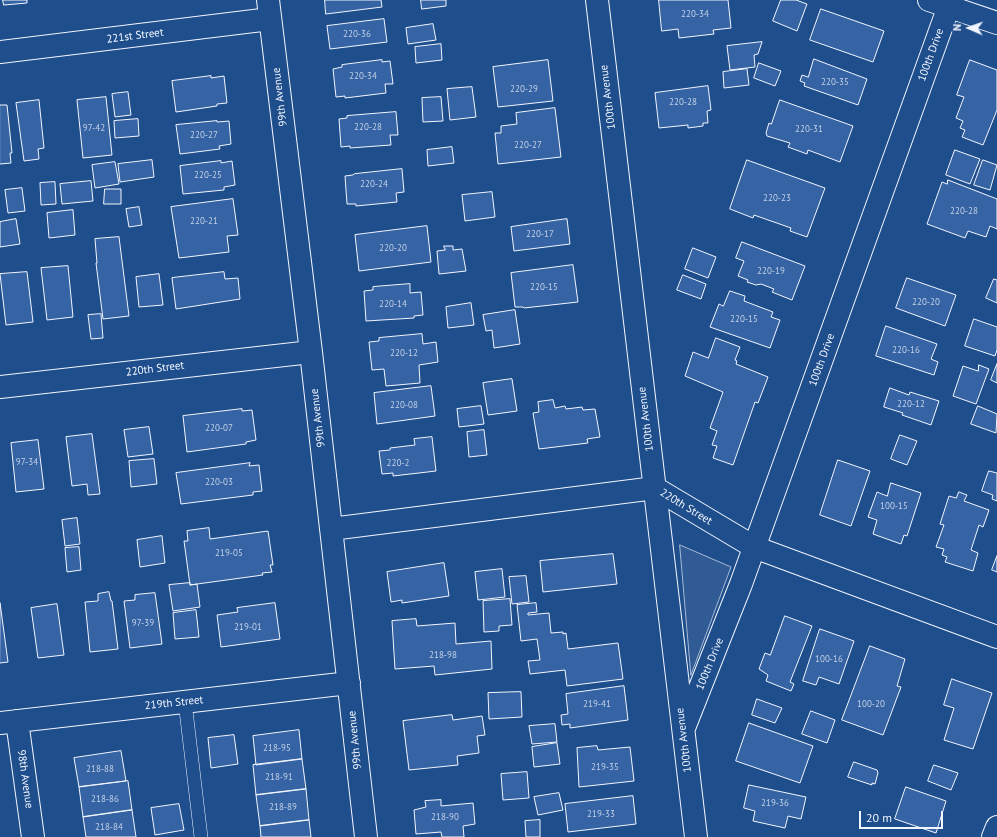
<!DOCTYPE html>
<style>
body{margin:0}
#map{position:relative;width:997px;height:837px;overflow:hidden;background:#1f4e8c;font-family:"PT Sans",sans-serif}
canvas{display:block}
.north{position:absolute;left:949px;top:8px;width:40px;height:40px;-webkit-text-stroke:3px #1f4e8c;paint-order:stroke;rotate:272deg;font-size:11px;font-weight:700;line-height:16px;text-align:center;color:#f2f6ff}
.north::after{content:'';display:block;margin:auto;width:14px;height:18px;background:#f2f6ff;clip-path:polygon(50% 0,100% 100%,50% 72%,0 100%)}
.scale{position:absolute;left:859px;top:811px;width:84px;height:18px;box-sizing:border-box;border:2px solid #f2f6ff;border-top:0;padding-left:5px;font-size:12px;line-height:14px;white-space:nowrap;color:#f2f6ff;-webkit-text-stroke:3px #1f4e8c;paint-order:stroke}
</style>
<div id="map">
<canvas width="997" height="837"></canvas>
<div class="north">N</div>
<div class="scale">20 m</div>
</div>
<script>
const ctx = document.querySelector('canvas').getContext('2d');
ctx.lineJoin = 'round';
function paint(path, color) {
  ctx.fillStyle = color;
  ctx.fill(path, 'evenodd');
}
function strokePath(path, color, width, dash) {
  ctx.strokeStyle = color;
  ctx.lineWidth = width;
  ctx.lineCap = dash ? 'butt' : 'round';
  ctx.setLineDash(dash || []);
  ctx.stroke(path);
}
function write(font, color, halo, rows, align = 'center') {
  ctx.font = font + ' "PT Sans",sans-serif';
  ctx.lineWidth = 3;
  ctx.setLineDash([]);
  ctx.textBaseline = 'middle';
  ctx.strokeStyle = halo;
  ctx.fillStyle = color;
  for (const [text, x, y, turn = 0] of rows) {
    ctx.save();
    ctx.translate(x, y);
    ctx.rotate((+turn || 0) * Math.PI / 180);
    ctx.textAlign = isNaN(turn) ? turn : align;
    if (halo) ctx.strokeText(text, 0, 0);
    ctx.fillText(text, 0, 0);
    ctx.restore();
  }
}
const built = new Path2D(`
 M680,545L731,567L691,675Z`);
const building = new Path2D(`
 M3,0H27V3L4,5Z
 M325,0H381L382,7L326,14Z
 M421,0H446V6L422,9Z
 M659,0H728L731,28L713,30L714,34L679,38L678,29L662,31Z
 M781,0H796L807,4L797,31L773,21Z
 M821,9L884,31L873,62L810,40Z
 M384,19L387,42L330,49L327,26Z
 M433,24L436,40L408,44L406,28Z
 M762,42L758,54L754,55L755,67L730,70L727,46Z
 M441,44L442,60L416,63L415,47Z
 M814,59L867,79L858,105L804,86L805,83L800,81L802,75L808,77Z
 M382,60V62L390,61L393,84H385L386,93L345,98V96L336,97L333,69L342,67V65Z
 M548,60L553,101L498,107L493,67Z
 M970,60L997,70V110L983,145L962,137L965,130L960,128L963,121L956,118L964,97L957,95Z
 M759,63L781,71L775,86L754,78Z
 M747,69L749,85L724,88L723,72Z
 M211,76V78L224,76L227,103L217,104V106L176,112L172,81Z
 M708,86L711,110L707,111L708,123H703V126L688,128V125L659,128L655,93Z
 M472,87L476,117L450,120L447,89Z
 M128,92L131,115L115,117L112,94Z
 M106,97L112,155L83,158L77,100Z
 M441,97L443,121L423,122L422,98Z
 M39,100L44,148L38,149L39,159L24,161L16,103Z
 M780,100L853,126L840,162L808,150L807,154L788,147L790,143L767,136L766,133L769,123L771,124Z
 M0,105H7L12,153H10L11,163L0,164Z
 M555,108L561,157L498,164L495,133H501V126L517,124L516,113Z
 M396,112L398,135H390L391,145L350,148V146L341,147L339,119L347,118V116Z
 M138,119L139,136L115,138L114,121Z
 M217,121V122L229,121L231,144L219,146L220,149L180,154L176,125Z
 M452,147L454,163L428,166L427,150Z
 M955,150L980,159L970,184L946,175Z
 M152,160L154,177L120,182L118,164Z
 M747,160L825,188L807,237L790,231L791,228L754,215L753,218L730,209Z
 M983,160L997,165L990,190L974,185Z
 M221,161V163L232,161L235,185L224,187V190L183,194L180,166Z
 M115,162L119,184L95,188L92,165Z
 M402,169L404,192L396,193L397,202L356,206V204H347L345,176L353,175L354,174Z
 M948,180L997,199V229L990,226L986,237L968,231L965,238L927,224L942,182L947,184Z
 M91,181L93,201L62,204L60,184Z
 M55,182L56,204L41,205L40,183Z
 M22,188L25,211L8,213L5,190Z
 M105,189H121V204H104Z
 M492,192L495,217L465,221L462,195Z
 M233,199L238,235L227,236L229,252L179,258L171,207Z
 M139,207L142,225L129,227L126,209Z
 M73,210L75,235L49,238L47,213Z
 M16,219L20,244L0,247V222Z
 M567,219L570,244L514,251L511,227Z
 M427,226L431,262L359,271L355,235Z
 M119,237L129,316L103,319L96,263H97L95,239Z
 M742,242L805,266L792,300L772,292L774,289L761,284L756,285L747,282L748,280L738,276L744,261L736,258Z
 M444,246H453V250L462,249L466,271L439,274L437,251L445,250Z
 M693,248L716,257L708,278L685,269Z
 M573,265L578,302L524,308L523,307H515L511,273Z
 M68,266L73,317L47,320L41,268Z
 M27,272L33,322L6,325L0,274Z
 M224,272L225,279L238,278L240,299L176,309L172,278Z
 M159,274L163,305L139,307L136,277Z
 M683,275L706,284L701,299L677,290Z
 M907,278L956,295L945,326L896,308Z
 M994,279L997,280V303L986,298Z
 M410,284V293L421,292L423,315L414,316V318L366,321L364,291L373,290V287Z
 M730,291L745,296L744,301L773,312L771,317L780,320L770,348L710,327L719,304L723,306Z
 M471,303L474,325L448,328L446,307Z
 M515,310L520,344L494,348L492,330L486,331L483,315Z
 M101,314L103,338L91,339L88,315Z
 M974,319L997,327V350L995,356L965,346Z
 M886,326L937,344L931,359L938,362L934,375L876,356Z
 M422,334L423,344L436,342L438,362L419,365L420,383L386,386L384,369L372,370L369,342L379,341V338Z
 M716,338L740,347L735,360L737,361L736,364L768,377L758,403L755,402L733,465L713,458L717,446L712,445L717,431L710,428L723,392L685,376L693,352L708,358Z
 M997,364V383L991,380Z
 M979,365L989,369L976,404L953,396L963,366L978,371Z
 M512,379L517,411L488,415L483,383Z
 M431,386L435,416L377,424L374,393Z
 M890,388L909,395L910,392L939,401L931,425L902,415L903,413L884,407Z
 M553,400L555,408L565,406L566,409L582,407L583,410L595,409L600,437L587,439L588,443L539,449L533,413L539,412L538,402Z
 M481,406L484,424L459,427L457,409Z
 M978,406L997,414L996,433L971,424Z
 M242,409V411L252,410L256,440L246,442V444L187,452L183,416Z
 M149,427L153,454L128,457L124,430Z
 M484,430L487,455L469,457L467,432Z
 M92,434L100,494L88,495L87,484L72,486L66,437Z
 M900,435L917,441L907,465L891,459Z
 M432,437L436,471L393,476V473L382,474L379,451L390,450V448L415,445L414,439Z
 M38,440L44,489L16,492L11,443Z
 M154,459L157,484L131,487L129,461Z
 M838,460L870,471L851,526L820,515Z
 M250,463L249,466L259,465L262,491L253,492V495L181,504L176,473Z
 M989,471L997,473V501L992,499L993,495L982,491Z
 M891,483L921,493L907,536L904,535L901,544L873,534L877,520L868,517L877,492L887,496Z
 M959,492L967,495L964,501L989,510L983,527L979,525L971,550L978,553L973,571L945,562L947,557L942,555L944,549L936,547L944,525L940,524L949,496L956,498Z
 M77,518L80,544L65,546L62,520Z
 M209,528L210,539L268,531L273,565H270L272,572L262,573L263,575L190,585L184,541H188L187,531Z
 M162,536L165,563L140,567L137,540Z
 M79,547L81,570L67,572L65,548Z
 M613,554L617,584L543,592L540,561Z
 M997,556V572L992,570Z
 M444,563L449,596L402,603V600L391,602L387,572Z
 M502,569L505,597L478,600L475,572Z
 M526,576L529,602L512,604L509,577Z
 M190,583V585L197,584L200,607L173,611L169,585Z
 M109,592L111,601H112L118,649L90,652L85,602L98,601V594Z
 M155,593L162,644L130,648L124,601L135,600V595Z
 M510,599L512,625L499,626V631L484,632L483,601Z
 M0,603L8,662L0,663Z
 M275,603L280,639L221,647L217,615L238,612L237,608Z
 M536,603L537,612L528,613V615L549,613L551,633L563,632V634L566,633L568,649L618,643L623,679L567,686L565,670L530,674L528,661L540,660L537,639L521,641L517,605Z
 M57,604L64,655L38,658L31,608Z
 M196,610L199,637L175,639L173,613Z
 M785,616L812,626L790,682L794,684L791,691L766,681L768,675L759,669L765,653L770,655Z
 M416,619L417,626L455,623L456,644L491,641L492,669L435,675L434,666L395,669L392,621Z
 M820,629L854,641L839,684L819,677L816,685L803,681Z
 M870,646L905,659L897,686L901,687L883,735L842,720Z
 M952,679L992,693L973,749L944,740L954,708L944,705Z
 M624,686L628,720L570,728V724L562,725L561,715L568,714L566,694Z
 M521,692L522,717L489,719L488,693Z
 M757,699L782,708L775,723L752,715Z
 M811,711L835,720L827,743L802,734Z
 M452,715L453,720L482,716L485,735L477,736L479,753L457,756L458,765L409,770L403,721Z
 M749,723L813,746L800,783L736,761Z
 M555,724L557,742L532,744L529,726Z
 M299,730L302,759L256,765L253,736Z
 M234,735L238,764L211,768L208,738Z
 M557,743L560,764L534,767L532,747Z
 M597,746L598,750L630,747L634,781L579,787L577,748Z
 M121,751L126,781L79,787L74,758Z
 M302,759L306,789L256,795L253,765Z
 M854,762L877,770L878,773L875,784L872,783V785L848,777Z
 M934,765L958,773L951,790L928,781Z
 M527,772L529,798L503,800L501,774Z
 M128,781L132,810L83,817L79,787Z
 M749,785L806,797L801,819L788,816L785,828L753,821L755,811L744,808Z
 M906,787L946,801L936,833L895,819Z
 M306,789L309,820L260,826L256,795Z
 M559,793L563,810L538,815L534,797Z
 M633,796L636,824L568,832L565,804Z
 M441,800V806L473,803L475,824L463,826L464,837H442L441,832L416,834L414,810L426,807L425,801Z
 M179,804L184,830L155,835L151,808Z
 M132,810L136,837H86L83,817Z
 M309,820L311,837H261L260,826Z
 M540,820V837H526L525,821Z`);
const service = new Path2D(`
 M185,702L201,837`);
const minor = new Path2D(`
 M268,0L311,352L366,837
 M597,0L696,837
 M929,0L997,23
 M0,52L270,19
 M0,387L311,352
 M331,529L655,488L754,547L997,637
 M17,721L33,837
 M0,723L349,683
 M684,728L741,584L949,6
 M993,837L997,827`);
const numberNames = [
 ["220-34",695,14],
 ["220-36",357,34],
 ["220-34",363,76],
 ["220-35",835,82],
 ["220-29",524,89],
 ["220-28",683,102],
 ["220-28",368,127],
 ["97-42",94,128],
 ["220-31",809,129],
 ["220-27",204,135],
 ["220-27",528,145],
 ["220-25",208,175],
 ["220-24",374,184],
 ["220-23",777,198],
 ["220-28",964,211],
 ["220-21",204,221],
 ["220-17",540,234],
 ["220-20",393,248],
 ["220-19",771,271],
 ["220-15",544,287],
 ["220-20",926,302],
 ["220-14",393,304],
 ["220-15",744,319],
 ["220-16",906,350],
 ["220-12",404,353],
 ["220-12",911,404],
 ["220-08",404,405],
 ["220-07",219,428],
 ["97-34",27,462],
 ["220-2",398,463],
 ["220-03",219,482],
 ["100-15",894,506],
 ["219-05",229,553],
 ["97-39",143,623],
 ["219-01",248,627],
 ["218-98",443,655],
 ["100-16",829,659],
 ["219-41",597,704],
 ["100-20",871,704],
 ["218-95",277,748],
 ["219-35",605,767],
 ["218-88",100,769],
 ["218-91",279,777],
 ["218-86",105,799],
 ["219-36",775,803],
 ["218-89",283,807],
 ["219-33",601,814],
 ["218-90",445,817],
 ["218-84",109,827]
];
const streetNames = [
 ["221st Street",135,36,-7],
 ["100th Drive",931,55,-70],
 ["99th Avenue",280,97,-97],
 ["100th Avenue",608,97,-97],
 ["100th Drive",822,360,-70],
 ["220th Street",155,369,-7],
 ["99th Avenue",318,418,-97],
 ["100th Avenue",646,419,-97],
 ["220th Street",686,507,31],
 ["100th Drive",710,664,-68],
 ["219th Street",174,703,-6],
 ["99th Avenue",355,740,-96],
 ["100th Avenue",684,740,-97],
 ["98th Avenue",25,779,82]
];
paint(built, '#305b95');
strokePath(built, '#a8bbd7', 1);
paint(building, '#3563a3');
strokePath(building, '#f2f6ff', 1);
strokePath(service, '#f2f6ff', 14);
strokePath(minor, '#f2f6ff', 24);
strokePath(service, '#1f4e8c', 13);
strokePath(minor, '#1f4e8c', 22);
write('9px', '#c3d1e8', null, numberNames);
write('11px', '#f2f6ff', '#1f4e8c', streetNames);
</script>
